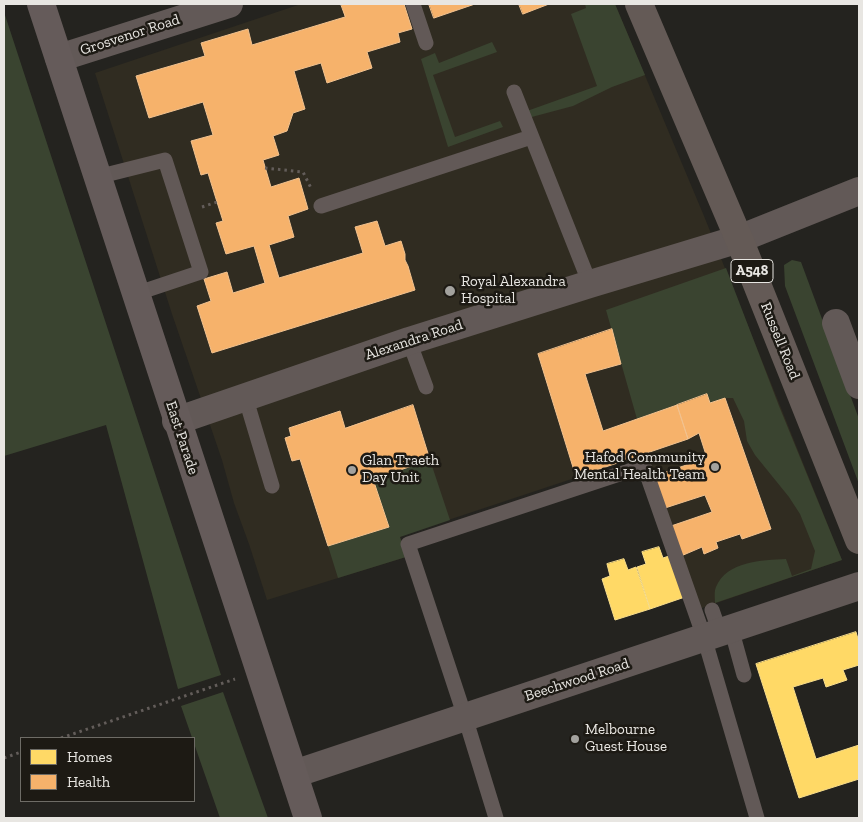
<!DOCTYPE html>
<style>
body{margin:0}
#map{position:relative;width:863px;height:822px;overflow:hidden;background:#24231f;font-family:"Zilla Slab",serif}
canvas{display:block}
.frame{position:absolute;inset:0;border:5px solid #e8e6e2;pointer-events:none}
.legend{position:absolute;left:20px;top:737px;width:175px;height:65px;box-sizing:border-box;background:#1d1a14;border:1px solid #6e6c66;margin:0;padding:6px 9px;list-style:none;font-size:15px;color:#e8e6e2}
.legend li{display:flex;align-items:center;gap:10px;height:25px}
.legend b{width:25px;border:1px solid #6e6c66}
</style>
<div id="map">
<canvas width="863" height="822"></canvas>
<div class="frame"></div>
<ul class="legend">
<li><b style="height:14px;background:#ffd966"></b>Homes</li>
<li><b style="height:14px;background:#f6b26b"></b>Health</li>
</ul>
</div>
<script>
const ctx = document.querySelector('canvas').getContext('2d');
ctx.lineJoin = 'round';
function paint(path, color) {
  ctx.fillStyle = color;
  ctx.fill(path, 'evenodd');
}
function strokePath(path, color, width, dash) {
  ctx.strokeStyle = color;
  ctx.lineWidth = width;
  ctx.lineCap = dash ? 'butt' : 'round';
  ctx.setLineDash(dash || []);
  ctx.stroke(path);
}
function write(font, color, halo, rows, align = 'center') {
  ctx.font = font + ' "Zilla Slab",serif';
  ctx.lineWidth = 5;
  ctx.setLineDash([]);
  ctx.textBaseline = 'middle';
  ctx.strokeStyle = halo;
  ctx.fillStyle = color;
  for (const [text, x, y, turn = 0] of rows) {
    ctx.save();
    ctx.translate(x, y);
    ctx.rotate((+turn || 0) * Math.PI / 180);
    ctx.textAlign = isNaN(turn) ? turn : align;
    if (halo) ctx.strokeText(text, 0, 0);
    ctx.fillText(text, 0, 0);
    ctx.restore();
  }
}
const built = new Path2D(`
 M301,4H615L704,216L842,560L699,609L647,454L400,536L406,557L267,600L249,544L234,503L222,460L172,314L95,73Z`);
const green = new Path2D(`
 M585,4H615L645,75L612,87L573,106L528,118L527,111L597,86L571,14L586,8Z
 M4,12L221,675L178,689L106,425L4,456Z
 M492,42L497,52L433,75L455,137L500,121L503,127L448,147L421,59L435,53L439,63Z
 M792,260L801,262L859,419V484L785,286L784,265Z
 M726,268L779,406L842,560L715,603C715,598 714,591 716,587C727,561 762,560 786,559L792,576L811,569L815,551L800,514L789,497L755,455L747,441L744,421L733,398H725L710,403L706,394L637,419L606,310Z
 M430,460L450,520L400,537L406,557L338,578L328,546L389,527L373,479Z
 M223,692L268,818H220L181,706Z`);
const homes = new Path2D(`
 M659,547L663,558L672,555L685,597L650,609L637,567L646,564L642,552Z
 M624,559L628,570L636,567L650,609L615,620L602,579L610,576L607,564Z
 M856,632L859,642V665L843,670L847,680L826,687L823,678L793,687L816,759L859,745V779L799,798L756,664Z`);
const health = new Path2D(`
 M341,4H404L412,29L398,33L400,42L367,52L372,68L327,83L321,63L294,71L305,109L293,113L287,131L273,136L279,155L263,160L271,187L299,178L308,209L288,216L294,237L269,245L279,278L363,253L355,227L377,221L385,246L401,241L405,254V260L408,266L415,290L212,353L197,306L211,301L204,279L227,272L233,293L265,283L254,246L226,254L216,223L223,221L217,202L208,173L201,175L191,141L213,135L203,102L149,118L136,76L205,56L201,43L248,29L252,45L345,17Z
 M429,4H475L434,18Z
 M519,4H549L523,14Z
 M612,329L621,364L585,374L603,431L677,405L688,439L576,477L538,354Z
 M707,394L710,403L725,398L771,529L742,539L740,534L716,542L718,548L704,554L702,547L681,556L671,526L712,512L705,495L665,508L654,476L707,458L699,433L688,439L677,405Z
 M413,405L430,460L373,479L389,527L328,546L300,459L292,461L288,448L285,438L291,436L289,428L340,411L345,428Z`);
const path = new Path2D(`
 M265,168L303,172L311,188
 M202,207L217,202
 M61,738L235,679
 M4,758L21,752`);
const service = new Path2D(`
 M413,4L426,43
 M514,92L590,284
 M97,177L165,160L201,272L135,294
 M321,206L531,137
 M409,341L426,387
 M245,396L272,486
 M712,610L720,633
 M731,628L744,675
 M496,818L465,717L408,544L644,466L704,637L757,818`);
const minor = new Path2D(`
 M59,58L229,4
 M836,323L859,385
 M176,421L409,341L590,284L739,239L859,191
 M294,774L859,586`);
const secondary = new Path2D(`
 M41,4L308,818`);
const primary = new Path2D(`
 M639,4L739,239L859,540`);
const markers = [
 [450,291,6,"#a3a29e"],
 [715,467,5,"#a3a29e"],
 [352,470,5,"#a3a29e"],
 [575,739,5,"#a3a29e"]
];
const shields = [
 [752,271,42]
];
const shieldNames = [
 ["A548",752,271]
];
const streetNames = [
 ["Grosvenor Road",130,35,-18],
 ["Alexandra Road",414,340,-18],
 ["Russell Road",780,341,68],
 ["East Parade",182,438,72],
 ["Beechwood Road",577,680,-18]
];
const poiNames = [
 ["Royal Alexandra",461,282],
 ["Hospital",461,299],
 ["Hafod Community",705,458,"right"],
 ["Mental Health Team",705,475,"right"],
 ["Glan Traeth",362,461],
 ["Day Unit",362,478],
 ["Melbourne",585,730],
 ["Guest House",585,747]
];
paint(built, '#302c21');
paint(green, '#3a4430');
paint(homes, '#ffd966');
strokePath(homes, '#f8dd8b', 1);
paint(health, '#f6b26b');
strokePath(health, '#f2c28f', 1);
strokePath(path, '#635d5a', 3, [2.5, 4]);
strokePath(service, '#625957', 15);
strokePath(minor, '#625957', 28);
strokePath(secondary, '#655b5a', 28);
strokePath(primary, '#645a56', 28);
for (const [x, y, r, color] of markers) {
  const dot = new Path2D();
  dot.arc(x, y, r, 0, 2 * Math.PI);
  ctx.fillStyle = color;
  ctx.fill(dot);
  strokePath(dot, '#1d1a14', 2);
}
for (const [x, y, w] of shields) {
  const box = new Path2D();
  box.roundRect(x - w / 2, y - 11.5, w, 23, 4);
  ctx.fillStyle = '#1d1a14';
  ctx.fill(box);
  strokePath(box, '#e8e6e2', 1);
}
write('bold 14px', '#e8e6e2', null, shieldNames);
write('15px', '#e8e6e2', '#1d1a14', streetNames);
write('15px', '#e8e6e2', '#1d1a14', poiNames, 'left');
</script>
